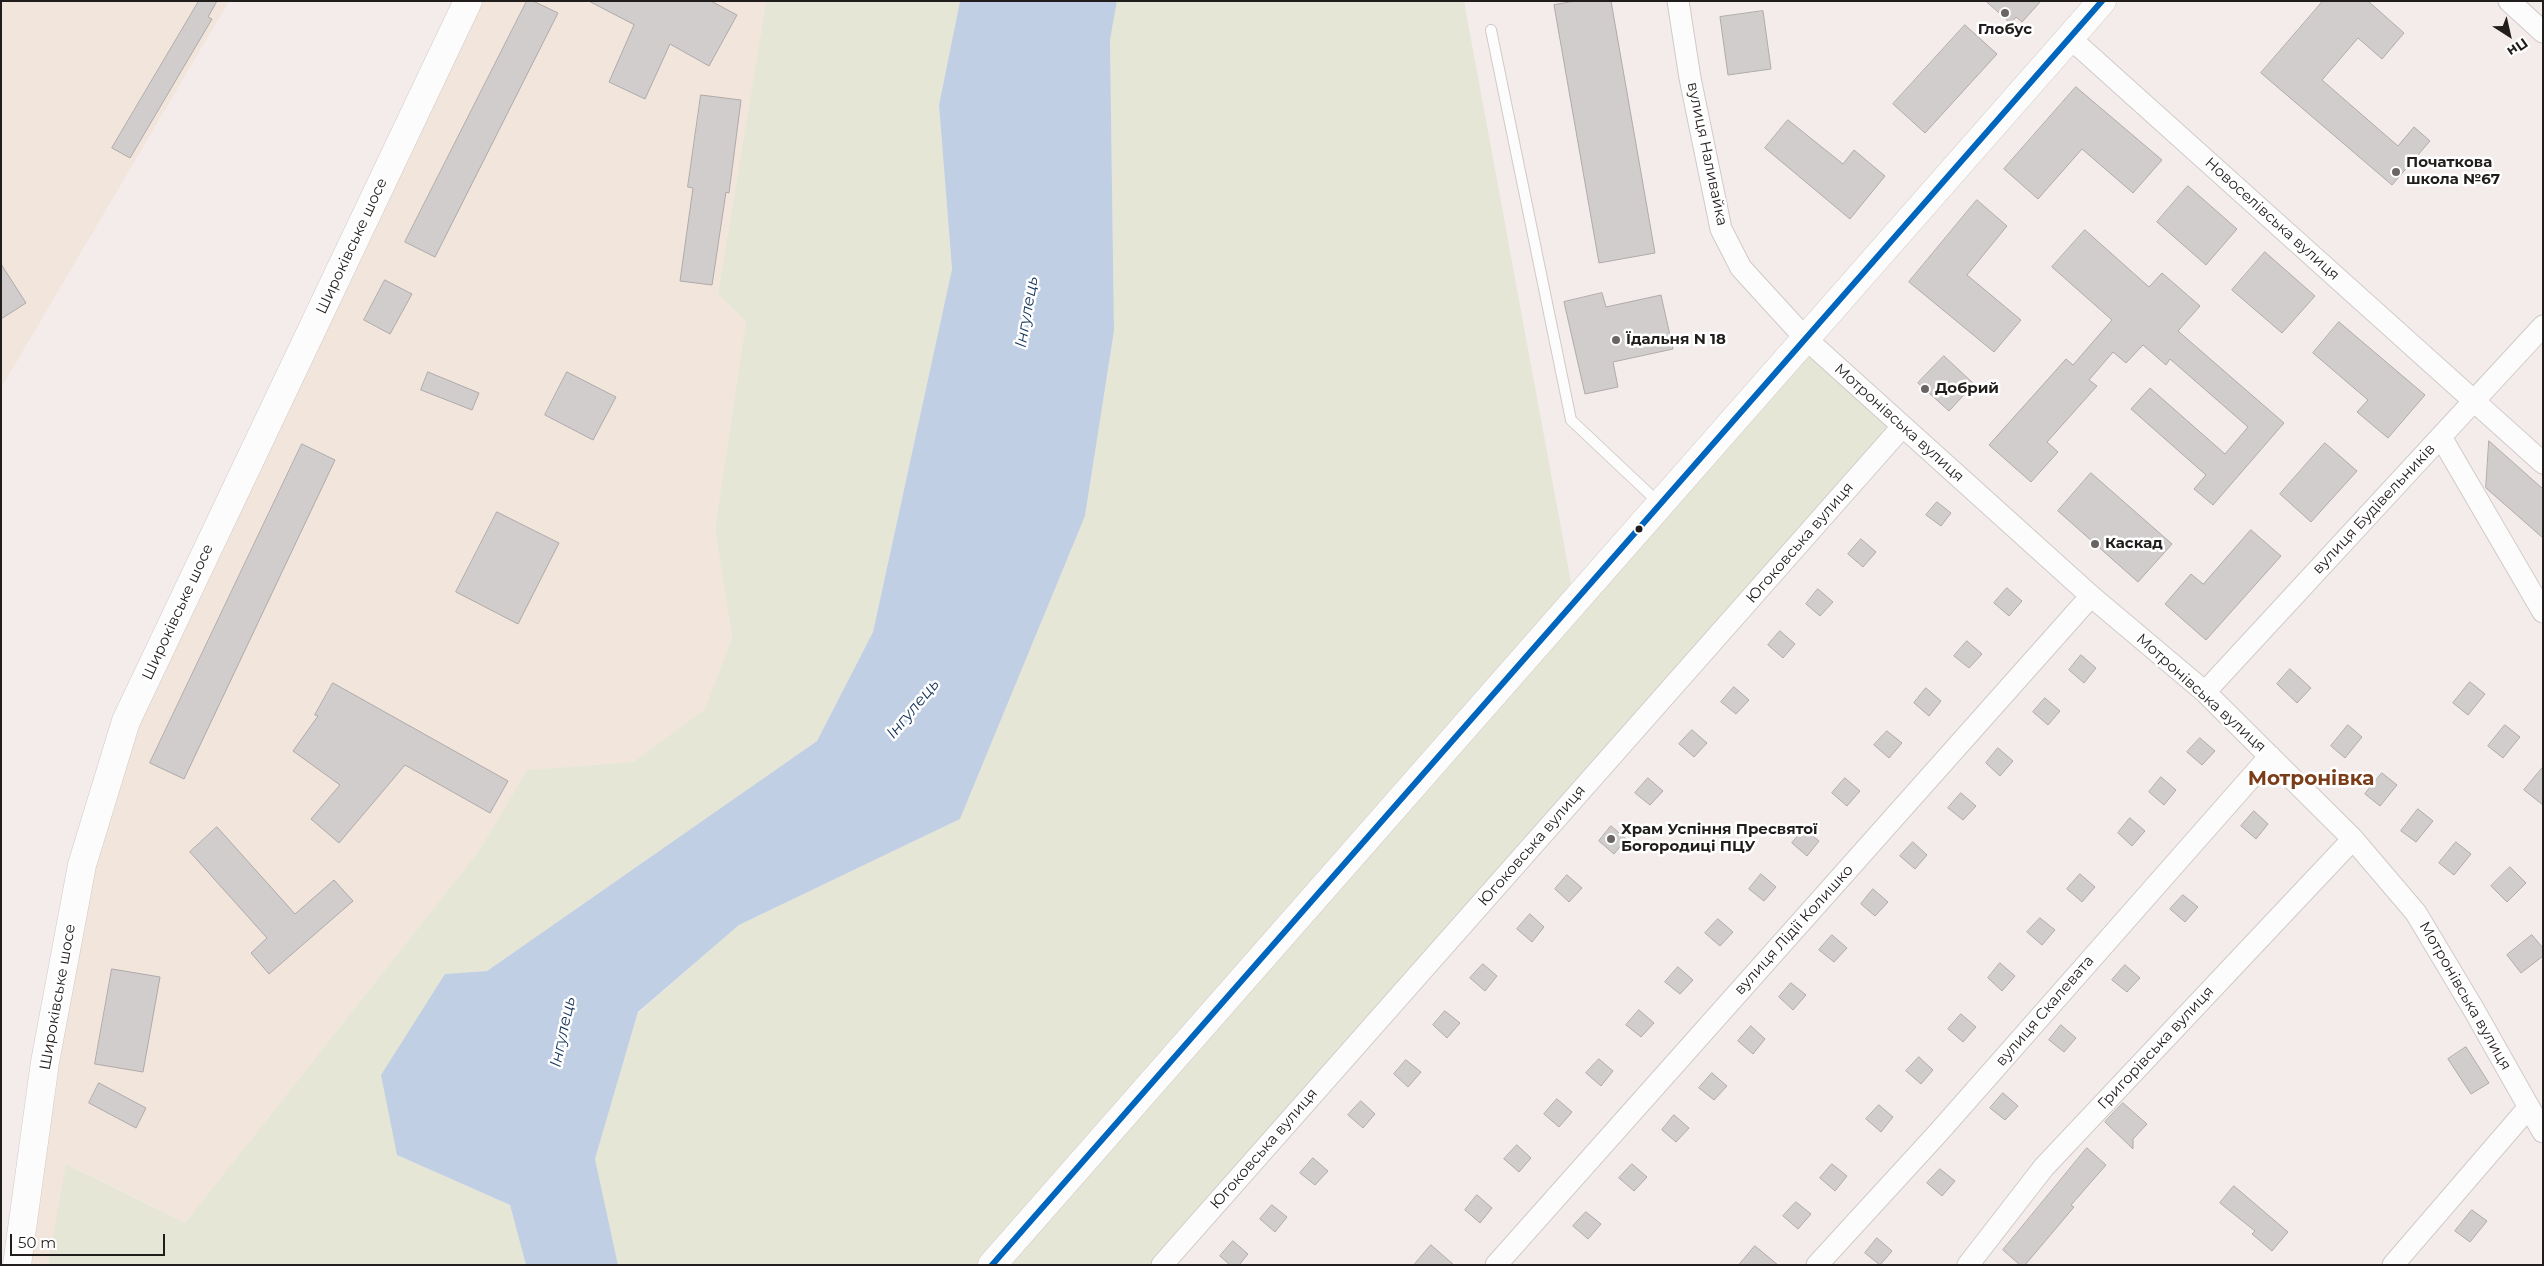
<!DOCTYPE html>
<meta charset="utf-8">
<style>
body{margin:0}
#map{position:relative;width:2544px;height:1266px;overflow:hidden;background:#f3ecea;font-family:Montserrat,sans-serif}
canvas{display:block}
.frame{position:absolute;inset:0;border:2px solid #211d1c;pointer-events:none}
.north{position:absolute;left:2484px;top:10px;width:50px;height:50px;-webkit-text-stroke:4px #fff;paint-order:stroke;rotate:145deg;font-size:14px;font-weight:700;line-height:20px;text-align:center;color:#211d1c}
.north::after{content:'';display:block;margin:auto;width:18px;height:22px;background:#211d1c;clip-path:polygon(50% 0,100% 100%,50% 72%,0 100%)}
.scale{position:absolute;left:10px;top:1234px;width:155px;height:22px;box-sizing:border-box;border:2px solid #211d1c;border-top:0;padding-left:6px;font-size:15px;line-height:18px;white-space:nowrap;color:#211d1c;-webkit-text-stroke:4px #fff;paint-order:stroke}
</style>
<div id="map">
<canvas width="2544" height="1266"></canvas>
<div class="frame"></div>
<div class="north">Пн</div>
<div class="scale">50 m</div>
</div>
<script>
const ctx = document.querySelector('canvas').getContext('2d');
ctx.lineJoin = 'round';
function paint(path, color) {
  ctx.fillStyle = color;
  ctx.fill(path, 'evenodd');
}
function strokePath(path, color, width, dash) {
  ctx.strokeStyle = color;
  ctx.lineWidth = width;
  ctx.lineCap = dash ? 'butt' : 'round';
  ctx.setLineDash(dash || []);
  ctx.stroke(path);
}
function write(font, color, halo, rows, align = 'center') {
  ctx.font = font + ' Montserrat,sans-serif';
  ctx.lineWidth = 5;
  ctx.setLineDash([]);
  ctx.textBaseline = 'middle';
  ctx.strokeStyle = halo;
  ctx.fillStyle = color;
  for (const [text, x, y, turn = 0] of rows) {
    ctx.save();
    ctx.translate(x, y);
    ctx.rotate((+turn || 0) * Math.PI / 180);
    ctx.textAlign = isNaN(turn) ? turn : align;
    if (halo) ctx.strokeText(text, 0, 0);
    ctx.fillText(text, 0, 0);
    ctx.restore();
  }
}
const industrial = new Path2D(`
 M1,1H229L1,388Z
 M463,1H766L718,294L746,321L715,529L732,637L705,709L633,762L527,770L479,851L185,1223L67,1164L48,1265H12L126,721Z`);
const green = new Path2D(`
 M766,1H960L939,105L952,269L873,632L817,741L487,971L445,974L397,1155L510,1205L526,1265H48L66,1164L185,1223L479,851L527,770L633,762L705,709L732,637L715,529L746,321L718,294Z
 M1117,1H1464L1574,599L1805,338L1902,427L1160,1265H618L595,1159L638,1013L739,925L960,819L1085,516L1114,331L1110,40Z`);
const water = new Path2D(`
 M960,1H1117L1110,40L1114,331L1085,516L960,819L739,925L638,1012L595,1159L618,1265H526L510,1205L397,1155L381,1075L445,974L487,971L817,741L873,632L952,269L939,105Z`);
const building = new Path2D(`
 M199,1H217L208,17L212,19L130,158L112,148Z
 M527,1H533L558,13L435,257L405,242Z
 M589,1H711L737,15L709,66L670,44L645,99L609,82L634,25Z
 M1576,1H1611L1655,253L1599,263L1554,5Z
 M1986,1H2041L2022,22L2016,17L2011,23Z
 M2323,1H2368L2404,33L2382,59L2358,38L2322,80L2398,146L2414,127L2430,141L2392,185L2261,73Z
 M1763,11L1771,69L1728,75L1720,17Z
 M1965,25L1997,54L1925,133L1893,104Z
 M2076,87L2162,160L2133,193L2082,149L2038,199L2004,169Z
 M701,95L741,100L729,193L726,192L712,285L680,281L693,188L688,187Z
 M1788,120L1843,164L1854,150L1885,176L1850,219L1765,148Z
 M2188,186L2237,229L2206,265L2157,222Z
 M1977,200L2007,226L1967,275L2021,320L1994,352L1909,282Z
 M2085,230L2149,287L2162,273L2200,306L2178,331L2284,423L2213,505L2194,489L2206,475L2131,409L2150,388L2225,454L2248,427L2170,359L2166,365L2143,345L2126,363L2113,352L2089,380L2097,386L2047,442L2058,452L2031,482L1989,445L2066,359L2073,365L2112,320L2052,267Z
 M2265,252L2315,296L2282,333L2232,290Z
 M1,264L26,303L1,319Z
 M385,280L412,294L390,334L364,320Z
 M1602,293L1606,307L1661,295L1673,349L1613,362L1618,387L1585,394L1564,302Z
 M2339,322L2425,395L2388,438L2357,412L2368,400L2313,353Z
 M1944,356L1974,384L1949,411L1918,383Z
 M428,372L479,393L472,410L421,390Z
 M567,372L616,397L593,440L545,415Z
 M2489,441L2543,489V538L2486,488Z
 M2325,443L2357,471L2311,522L2280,494Z
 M302,444L335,460L184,779L150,763Z
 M2091,473L2172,544L2138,582L2058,511Z
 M1937,502L1951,513L1941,526L1926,515Z
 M497,512L559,543L518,624L456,592Z
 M2251,530L2281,556L2206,640L2165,604L2191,574L2203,584Z
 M1861,539L1876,552L1863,567L1848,554Z
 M2007,588L2022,601L2009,616L1994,603Z
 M1818,589L1833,602L1820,616L1806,604Z
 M1780,631L1795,644L1783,658L1768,645Z
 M1967,641L1982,654L1969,668L1954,656Z
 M2081,655L2096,668L2084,683L2069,670Z
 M2290,669L2311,688L2297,703L2277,684Z
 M2470,682L2485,694L2468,715L2453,703Z
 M333,683L508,781L490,813L405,765L339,843L311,819L340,785L293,751L318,716L315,715Z
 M1734,687L1749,700L1736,714L1721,702Z
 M1926,688L1941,701L1929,716L1914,703Z
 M2045,698L2060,711L2048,725L2033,712Z
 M2348,725L2362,737L2345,758L2331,746Z
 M2505,725L2520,737L2503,758L2488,746Z
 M1692,730L1707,743L1694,757L1679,744Z
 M1887,731L1902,743L1889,758L1874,745Z
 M2200,738L2215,751L2202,765L2187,752Z
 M1998,748L2013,761L2000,776L1986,763Z
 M2543,767V805L2524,790Z
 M2382,773L2397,785L2380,806L2365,794Z
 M2161,777L2176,790L2164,805L2149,792Z
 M1648,778L1663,791L1650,805L1635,793Z
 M1845,778L1860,791L1847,806L1832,793Z
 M1961,793L1976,806L1963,820L1948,808Z
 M2418,809L2433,821L2416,842L2401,831Z
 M2254,811L2268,824L2256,839L2241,826Z
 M2130,818L2145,831L2132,846L2118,833Z
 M1611,826L1626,839L1614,854L1599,841Z
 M217,827L295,914L334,880L353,901L269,974L251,953L267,938L190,852Z
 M1804,829L1819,841L1807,856L1792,843Z
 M1913,842L1927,855L1915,869L1900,856Z
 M2456,842L2471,854L2454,875L2439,863Z
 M2510,867L2526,883L2507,902L2491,886Z
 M1761,874L1776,887L1764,901L1749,889Z
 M2080,874L2095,887L2082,902L2067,889Z
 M1567,875L1582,888L1569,902L1555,889Z
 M1873,889L1888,902L1875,916L1861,904Z
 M2183,895L2198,907L2185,922L2170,909Z
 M1530,914L1544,927L1532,942L1517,929Z
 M2040,918L2055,930L2042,945L2027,932Z
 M1718,919L1733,932L1720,946L1705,933Z
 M1832,935L1847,948L1834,962L1819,950Z
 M2532,935L2543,948V956L2521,973L2507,955Z
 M2000,963L2015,976L2002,991L1988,978Z
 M1483,964L1497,976L1485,991L1470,978Z
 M2125,965L2140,978L2127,992L2112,980Z
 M1678,967L1693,980L1680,994L1665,982Z
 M112,969L160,977L143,1072L95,1064Z
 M1791,983L1806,995L1793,1010L1779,997Z
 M1639,1010L1654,1023L1641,1037L1626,1025Z
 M1445,1011L1460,1023L1447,1038L1433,1025Z
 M1961,1014L1976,1027L1963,1042L1948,1029Z
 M2061,1025L2076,1038L2064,1052L2049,1040Z
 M1751,1026L1765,1039L1753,1054L1738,1041Z
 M2466,1047L2489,1083L2471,1094L2448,1059Z
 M1919,1057L1933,1070L1921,1084L1906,1071Z
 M1599,1059L1613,1071L1601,1086L1586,1073Z
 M1406,1060L1421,1072L1408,1087L1394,1074Z
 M1712,1073L1727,1086L1714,1100L1699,1088Z
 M99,1083L146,1108L136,1128L89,1103Z
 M2003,1093L2018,1106L2005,1120L1990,1108Z
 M1557,1099L1572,1112L1559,1127L1544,1114Z
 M1361,1101L1375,1114L1363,1128L1348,1115Z
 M2123,1103L2147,1124L2133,1139V1149L2105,1122Z
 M1879,1105L1893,1117L1881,1132L1866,1119Z
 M1674,1115L1689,1128L1676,1142L1662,1130Z
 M1517,1145L1531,1158L1519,1172L1504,1159Z
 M2087,1148L2106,1165L2071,1205L2074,1207L2025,1265H2020L2003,1250Z
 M1313,1158L1328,1171L1315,1185L1300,1173Z
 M1632,1164L1647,1177L1634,1191L1619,1178Z
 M1832,1164L1847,1176L1835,1191L1820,1178Z
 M1940,1169L1955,1181L1942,1196L1927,1183Z
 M2234,1186L2288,1232L2272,1251L2252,1234L2255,1231L2220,1203Z
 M1477,1195L1492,1208L1480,1223L1465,1210Z
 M1796,1202L1811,1214L1798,1229L1783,1216Z
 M1272,1205L1287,1217L1275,1232L1260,1219Z
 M2472,1210L2487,1221L2470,1242L2455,1231Z
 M1586,1212L1601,1224L1588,1239L1573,1226Z
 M1877,1238L1892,1251L1880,1265L1865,1253Z
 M1233,1241L1248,1254L1239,1265H1230L1220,1256Z
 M1431,1245L1454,1265H1414Z
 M1755,1246L1778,1265H1739Z`);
const lane = new Path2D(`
 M1491,30L1571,420L1659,503`);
const street = new Path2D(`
 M1678,1L1690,78L1721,229L1741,268L1805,338L2091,596L2205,692L2353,839L2416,913L2474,1010L2543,1132
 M2509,1L2543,32
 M2070,38L2543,463
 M2441,437L2543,612
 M2205,692L2543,326
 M1162,1265L1902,427
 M1496,1265L2091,596
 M1817,1265L1938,1133L2270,756
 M1968,1265L2044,1167L2353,839
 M2393,1265L2529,1107`);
const secondary = new Path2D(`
 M992,1265L2102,1`);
const primary = new Path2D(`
 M17,1265L45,1062L82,865L126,721L468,1`);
const bus1 = new Path2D(`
 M992,1265L2102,1`);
const markers = [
 [2005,13,5,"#6a6564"],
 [2396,172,5,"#6a6564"],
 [1616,340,5,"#6a6564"],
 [1925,389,5,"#6a6564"],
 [1639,529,4.5,"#211d1c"],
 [2095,544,5,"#6a6564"],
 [1611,839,5,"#6a6564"]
];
const poiNames = [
 ["Глобус",2005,30,"center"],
 ["Початкова",2406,163],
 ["школа №67",2406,180],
 ["Їдальня N 18",1626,340],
 ["Добрий",1935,389],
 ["Каскад",2105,544],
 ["Храм Успіння Пресвятої",1621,830],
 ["Богородиці ПЦУ",1621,847]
];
const streetNames = [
 ["вулиця Наливайка",1707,154,78],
 ["Новоселівська вулиця",2272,219,42],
 ["Широківське шосе",352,246,-65],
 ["Мотронівська вулиця",1899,423,42],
 ["вулиця Будівельників",2374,509,-47],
 ["Югоковська вулиця",1800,543,-49],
 ["Широківське шосе",178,612,-65],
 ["Мотронівська вулиця",2201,693,42],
 ["Югоковська вулиця",1532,846,-49],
 ["вулиця Лідії Колишко",1794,930,-48],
 ["Мотронівська вулиця",2465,996,60],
 ["Широківське шосе",58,997,-80],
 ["вулиця Скалевата",2045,1011,-49],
 ["Григорівська вулиця",2156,1048,-47],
 ["Югоковська вулиця",1264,1149,-49]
];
const waterNames = [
 ["Інгулець",1027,312,-80],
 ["Інгулець",913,709,-50],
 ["Інгулець",563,1032,-78]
];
const districtNames = [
 ["Мотронівка",2311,779]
];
paint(industrial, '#f2e5db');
paint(green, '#e5e6d5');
paint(water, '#c1cfe4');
paint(building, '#d1cdcd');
strokePath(building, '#afaaab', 1);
strokePath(lane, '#d0cac8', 12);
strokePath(street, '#d0cac8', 23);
strokePath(secondary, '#d0cac8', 29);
strokePath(primary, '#d0cac8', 29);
strokePath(lane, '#fdfcfc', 10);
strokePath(street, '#fdfcfc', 21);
strokePath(secondary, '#fdfcfc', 28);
strokePath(primary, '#fdfcfc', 28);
strokePath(bus1, '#0065bd', 6);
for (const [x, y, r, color] of markers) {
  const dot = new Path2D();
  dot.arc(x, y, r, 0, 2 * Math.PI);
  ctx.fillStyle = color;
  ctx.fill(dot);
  strokePath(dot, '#fff', 2);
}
write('bold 15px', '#211d1c', '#fff', poiNames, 'left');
write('15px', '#211d1c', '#fff', streetNames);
write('italic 16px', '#13335a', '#fff', waterNames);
write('bold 20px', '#7b3d18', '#fff', districtNames);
</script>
